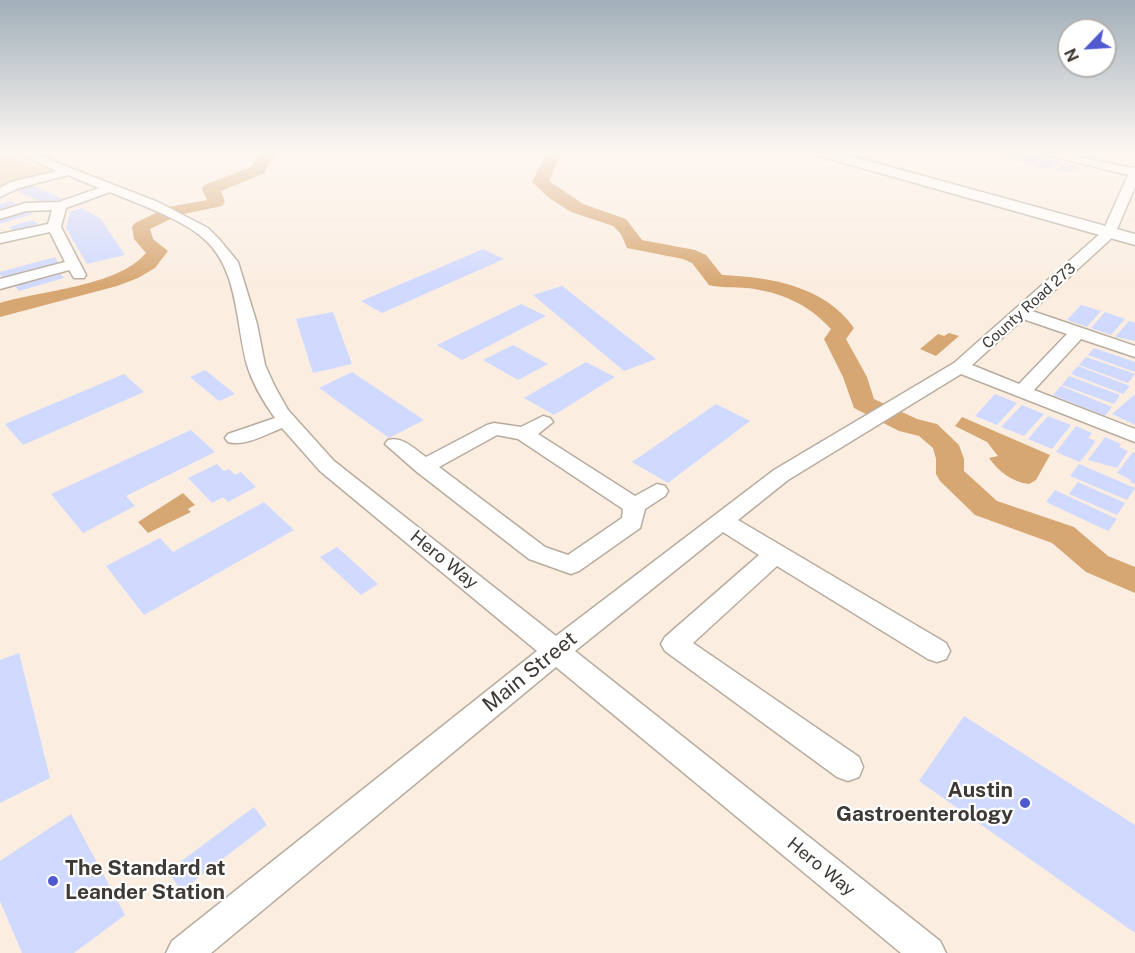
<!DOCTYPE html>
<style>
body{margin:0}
#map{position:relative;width:1135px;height:953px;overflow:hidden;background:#fbeee1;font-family:"Public Sans",sans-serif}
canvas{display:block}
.north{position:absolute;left:1057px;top:18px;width:60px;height:60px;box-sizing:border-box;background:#fff;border:2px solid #b2b0ae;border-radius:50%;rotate:245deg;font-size:16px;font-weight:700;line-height:24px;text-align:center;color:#3e3934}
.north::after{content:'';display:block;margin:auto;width:21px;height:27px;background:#5159cf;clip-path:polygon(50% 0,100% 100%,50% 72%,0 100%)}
</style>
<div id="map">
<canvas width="1135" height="953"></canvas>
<div class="north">N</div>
</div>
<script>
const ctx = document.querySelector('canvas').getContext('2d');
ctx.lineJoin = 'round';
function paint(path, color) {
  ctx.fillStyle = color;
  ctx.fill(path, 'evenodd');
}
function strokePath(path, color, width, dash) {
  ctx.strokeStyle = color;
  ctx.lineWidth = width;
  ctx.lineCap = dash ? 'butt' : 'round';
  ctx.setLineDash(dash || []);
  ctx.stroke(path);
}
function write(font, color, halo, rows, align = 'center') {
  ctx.font = font + ' "Public Sans",sans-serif';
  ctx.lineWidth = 4.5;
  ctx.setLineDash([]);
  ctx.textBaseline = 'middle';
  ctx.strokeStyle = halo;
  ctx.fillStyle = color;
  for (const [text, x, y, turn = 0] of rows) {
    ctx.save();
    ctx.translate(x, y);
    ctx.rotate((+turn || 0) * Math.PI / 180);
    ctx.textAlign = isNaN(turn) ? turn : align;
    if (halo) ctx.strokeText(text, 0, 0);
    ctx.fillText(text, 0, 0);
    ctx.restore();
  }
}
const green = new Path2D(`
 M0,154L52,170L0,186Z`);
const water = new Path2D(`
 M949,333L959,336L936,356L920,349L938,334L944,336Z
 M962,417L1050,455L1036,480L1029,484C1012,482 999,472 989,458L998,456L987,442L955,426Z
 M183,493L195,505L188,509L191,512L148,533L138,522Z`);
const river = new Path2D(`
 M261,152H277L268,164L265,173L221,191L225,202L222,206L179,215L150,229L153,239L168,251L155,268L138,278L117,286L0,317V303C42,290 117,287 146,253L134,239L132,227L135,223L168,207L207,200L202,189L204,185L251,167Z
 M547,152H562L549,181L583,204L626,219L642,240L695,250L706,255L722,275C770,277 825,286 854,328L846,339L867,377L874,399L917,419L937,424L959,445L964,459V471L997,501L1074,527L1108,556L1135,567V593L1086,572L1052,543L975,515L940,481L936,474V459L933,448L919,436L899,431L854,408L843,377L824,339L831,329C808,304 781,292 747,288C734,287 721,288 709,285L692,263L683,259L627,248L621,234L613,226L571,212L549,198L532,182Z`);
const building = new Path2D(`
 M1002,152H1019L1025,153L1012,159L996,154Z
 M1030,154L1044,158L1031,165L1017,161Z
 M1046,159L1055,161L1062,162L1049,169L1034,165Z
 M1065,163L1078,166L1070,172L1054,170Z
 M30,184L63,199L45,204L13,189Z
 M11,201L19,205L0,211V204Z
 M81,208L100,218L125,255L87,264L66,228L70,212Z
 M25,209L33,214L0,224V217Z
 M32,220L38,224L14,231L9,227Z
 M483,249L504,259L382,313L361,301Z
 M55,257L60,264L3,279L0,274V272Z
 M58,270L64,278L19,291L13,283Z
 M562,286L656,359L624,371L533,295Z
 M521,304L546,316L462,360L437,345Z
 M1081,305L1101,311L1087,327L1067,320Z
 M333,312L352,364L313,373L296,319Z
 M1105,312L1125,319L1111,335L1091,328Z
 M1129,321L1135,323V341L1115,337Z
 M513,345L548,364L518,380L483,360Z
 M1094,348L1135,362V372L1088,355Z
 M1086,357L1135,374L1128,383L1079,365Z
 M586,362L615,377L554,415L524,398Z
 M1078,366L1130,386L1123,394L1071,374Z
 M205,370L235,394L219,401L190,377Z
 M352,372L424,420L389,438L319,388Z
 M124,374L144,392L23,445L5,424Z
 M1069,376L1120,395L1114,404L1062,385Z
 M1061,386L1112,407L1105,416L1053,395Z
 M995,394L1017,403L997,425L975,416Z
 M1134,395L1135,396V425L1112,414Z
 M716,404L750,421L668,483L632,462Z
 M1022,405L1044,414L1024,436L1001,427Z
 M1048,416L1071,425L1052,449L1028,439Z
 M1076,426L1092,433L1088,438L1096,441L1080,462L1056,452Z
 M191,430L215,452L126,496L135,506L83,533L51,494Z
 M1105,437L1121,444L1119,447L1128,451L1117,468L1088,460Z
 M1133,452L1135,453V484L1130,482L1131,480L1117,473Z
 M217,464L224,471L229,469L235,475L241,472L256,487L228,502L223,497L212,503L188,478Z
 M1079,464L1135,488L1127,500L1070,476Z
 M1078,482L1125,503L1117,515L1069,494Z
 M1055,490L1117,519L1108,531L1046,502Z
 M264,502L294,530L144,615L106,566L160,538L173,552Z
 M337,547L378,584L361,595L320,557Z
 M19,653L50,778L0,803V660Z
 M964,716L1135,825V933L919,781Z
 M254,807L267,825L181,891L168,871Z
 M71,814L125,915L74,953H22L0,901V861Z`);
const minor = new Path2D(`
 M14,152H29L158,202L208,228L219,239L238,262L257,324L265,365L275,387L288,410L334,461L556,636L774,470L954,363L1103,231L1128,175L1043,154L1042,152H1059L1131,168L1135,167V187L1114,236L1032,311L1135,346V357L1081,339L1034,390L1135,429V442L961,374L788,480L738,520L946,643L950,651L946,659L937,662L928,659L777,566L693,643L859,757L863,767L859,777L848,781L837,777L665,651L661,644L665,637L759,555L723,532L575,651L940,941L946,953H901L556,667L211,953H166L172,941L537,651L320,471L282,428C267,434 244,447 228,442L225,438L228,434L275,418C264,403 252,382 247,365C235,320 239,264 198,234C174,216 138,204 110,192L66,208L61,227L86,275L84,278H74L69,270L0,289V279L65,262L50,232L0,243V234L48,224L52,210L26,211L0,219V211L25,203L59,202L99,188L68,175L19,188L0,197V188L11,182L57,171ZM1023,319L1067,334L1019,384L972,365Z
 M543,416L550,418L553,422L538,434L635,496L657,484L665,486L668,491L665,496L645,509L640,528L579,571L571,574L529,559L417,472L385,444L388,440C403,436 414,449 426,457L487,425L494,423L521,427ZM497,435L518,439L623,509L622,518L568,555L545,547L439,467Z`);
const major = new Path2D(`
 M814,152H836L1135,234V245L816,155Z`);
const markers = [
 [1025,803,6,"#5159cf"],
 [53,881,6,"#5159cf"]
];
const farStreetnames = [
 ["County Road 273",1029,306,-42]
];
const streetNames = [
 ["Hero Way",444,560,39],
 ["Hero Way",821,867,39]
];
const nearStreetnames = [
 ["Main Street",530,672,-39]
];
const nearPoinames = [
 ["Austin",1013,791],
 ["Gastroenterology",1013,815],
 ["The Standard at",65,869,"left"],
 ["Leander Station",65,893,"left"]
];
paint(green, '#f3d0ab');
paint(water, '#d7a773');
paint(river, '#d7a773');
paint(building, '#d0d9ff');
strokePath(minor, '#b8ac9f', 3);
strokePath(major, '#b8ac9f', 3);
paint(minor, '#fff');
paint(major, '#fff');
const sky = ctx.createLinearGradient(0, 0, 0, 285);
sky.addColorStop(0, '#a1afb9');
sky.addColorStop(0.53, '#fdf7f2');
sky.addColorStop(1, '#fdf7f200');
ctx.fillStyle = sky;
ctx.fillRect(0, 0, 1135, 285);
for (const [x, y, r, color] of markers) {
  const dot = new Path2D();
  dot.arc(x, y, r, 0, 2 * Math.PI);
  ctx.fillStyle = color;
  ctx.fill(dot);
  strokePath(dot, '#fff', 2);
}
write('15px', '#3e3934', '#fff', farStreetnames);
write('18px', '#3e3934', '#fff', streetNames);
write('21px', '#3e3934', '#fff', nearStreetnames);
write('bold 21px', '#3e3934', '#fff', nearPoinames, 'right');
</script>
